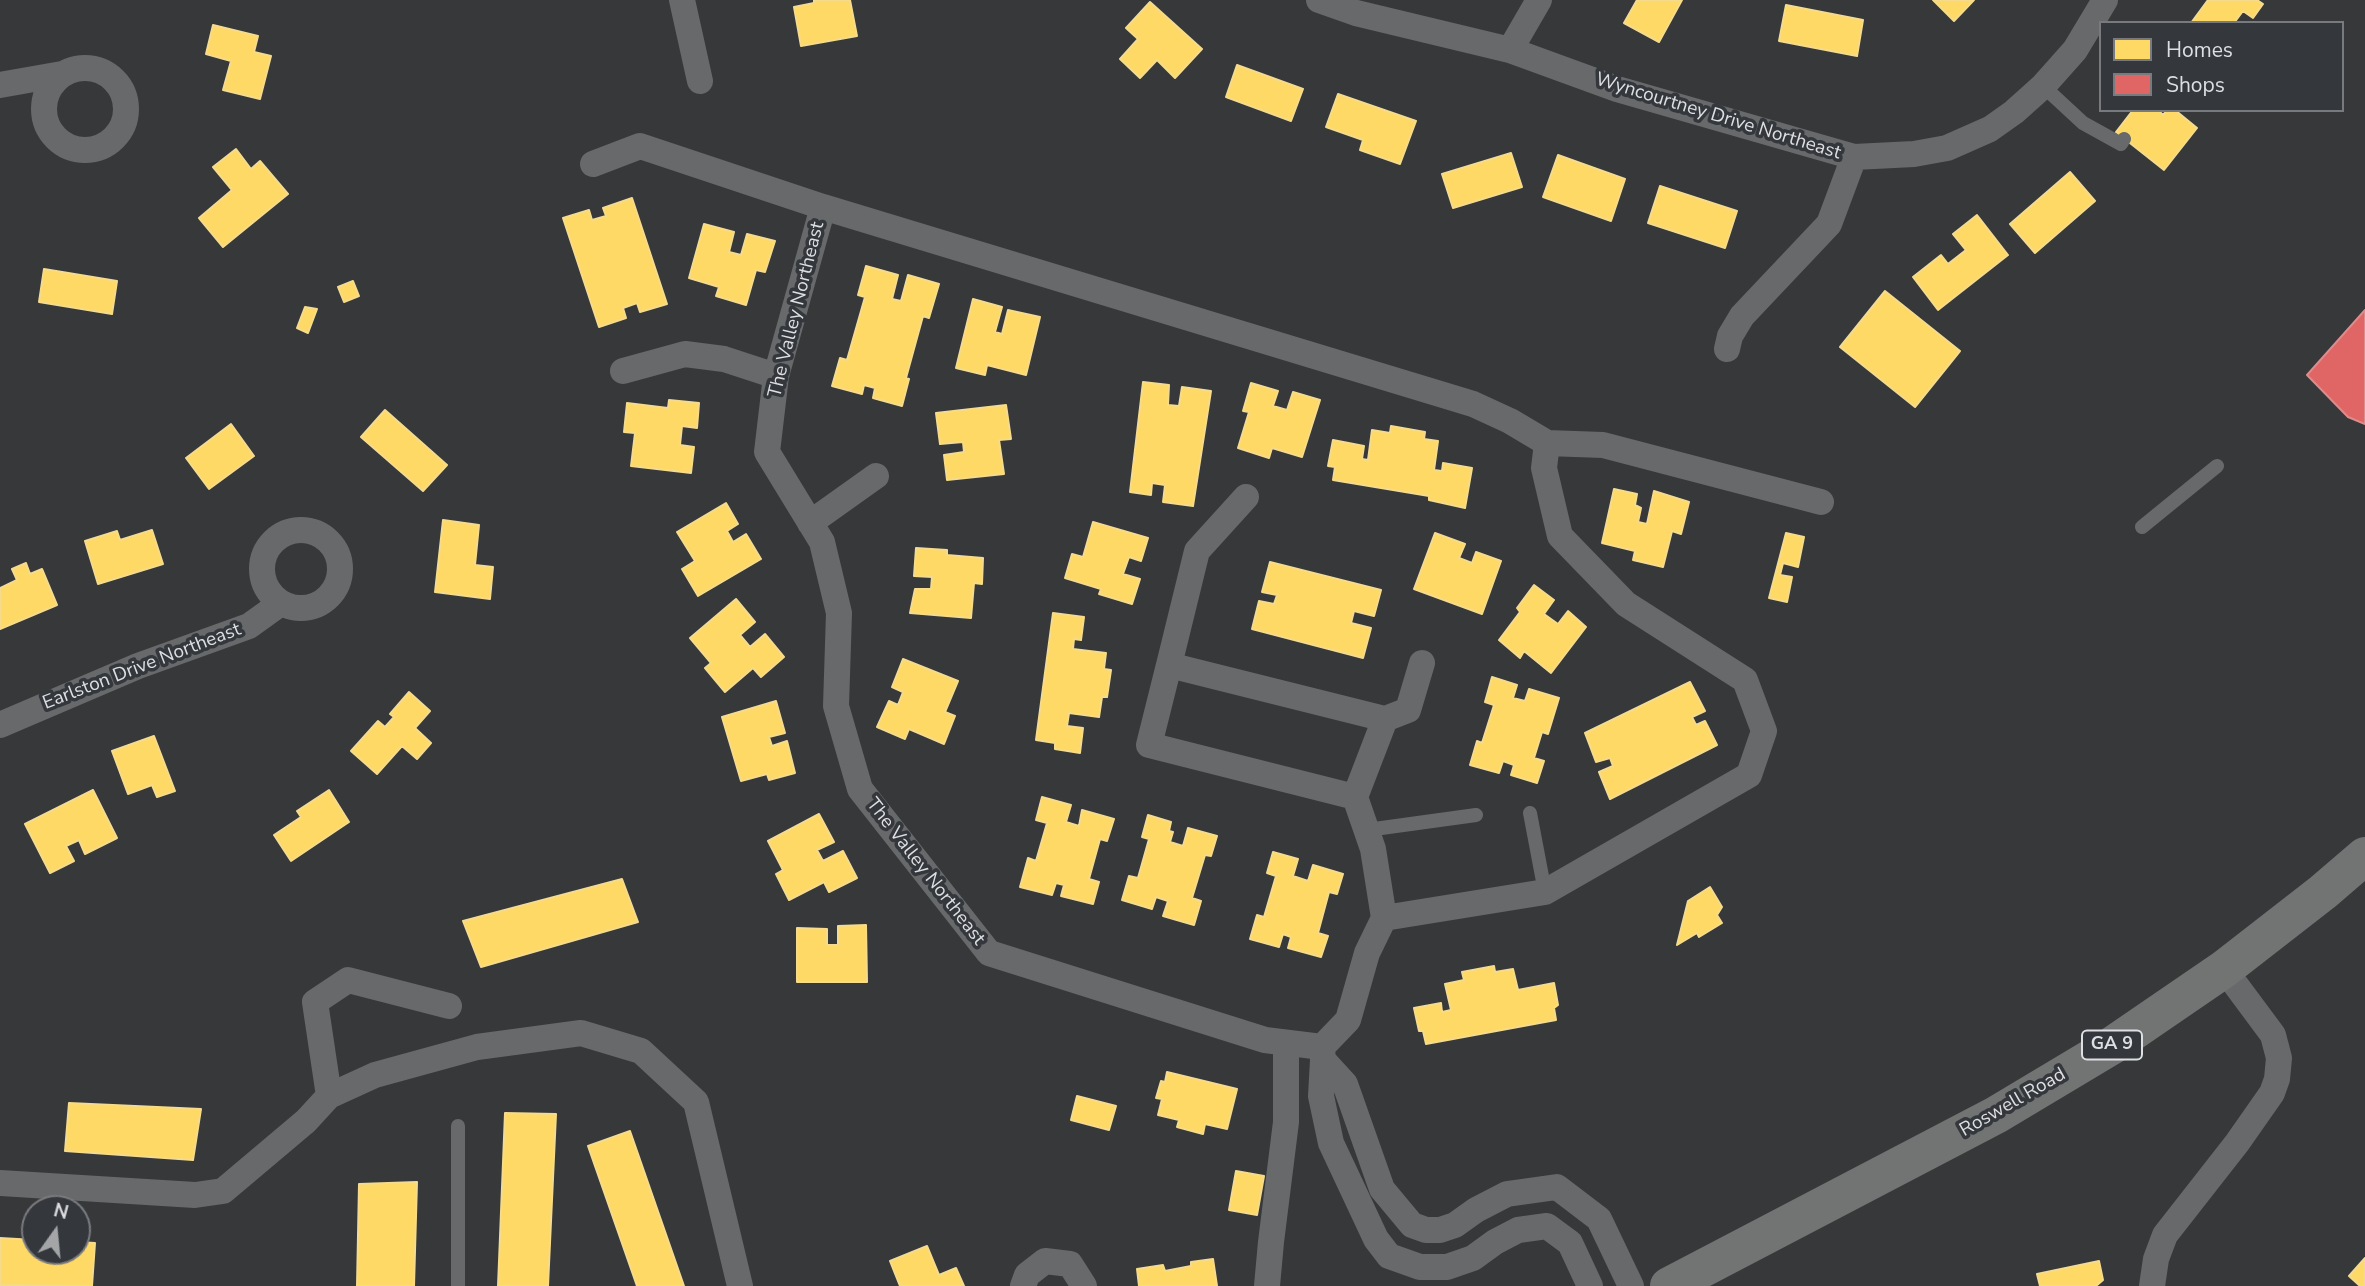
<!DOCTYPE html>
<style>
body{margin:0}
#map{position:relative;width:2365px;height:1286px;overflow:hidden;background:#36383a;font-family:"Nunito Sans",sans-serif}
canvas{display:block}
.legend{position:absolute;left:2099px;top:21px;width:245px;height:91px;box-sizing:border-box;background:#34373c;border:2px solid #787a7e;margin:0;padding:9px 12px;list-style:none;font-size:21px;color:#dddfe2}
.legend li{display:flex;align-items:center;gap:14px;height:35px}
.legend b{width:35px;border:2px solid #787a7e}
.north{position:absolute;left:21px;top:1195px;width:70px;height:70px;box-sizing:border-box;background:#34373c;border:2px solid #787a7e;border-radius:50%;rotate:15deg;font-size:19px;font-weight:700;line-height:28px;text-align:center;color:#dddfe2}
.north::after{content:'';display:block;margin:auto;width:24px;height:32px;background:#a3a5a7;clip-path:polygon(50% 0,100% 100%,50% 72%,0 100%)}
</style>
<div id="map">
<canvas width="2365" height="1286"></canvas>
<ul class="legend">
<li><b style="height:19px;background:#ffd966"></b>Homes</li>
<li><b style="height:19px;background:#e06666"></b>Shops</li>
</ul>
<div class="north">N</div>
</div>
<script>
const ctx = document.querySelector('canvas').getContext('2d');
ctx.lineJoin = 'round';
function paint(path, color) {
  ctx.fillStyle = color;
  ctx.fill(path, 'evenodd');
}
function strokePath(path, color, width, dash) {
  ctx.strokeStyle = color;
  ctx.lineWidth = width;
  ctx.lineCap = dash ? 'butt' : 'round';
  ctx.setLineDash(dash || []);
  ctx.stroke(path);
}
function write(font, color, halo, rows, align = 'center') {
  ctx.font = font + ' "Nunito Sans",sans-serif';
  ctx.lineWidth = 7;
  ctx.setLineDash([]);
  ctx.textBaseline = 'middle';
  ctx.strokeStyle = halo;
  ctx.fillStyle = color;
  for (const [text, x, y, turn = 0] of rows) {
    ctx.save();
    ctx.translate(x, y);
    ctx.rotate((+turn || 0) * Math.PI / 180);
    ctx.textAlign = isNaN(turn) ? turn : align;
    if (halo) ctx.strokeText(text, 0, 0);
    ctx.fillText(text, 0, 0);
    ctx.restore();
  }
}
const homes = new Path2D(`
 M814,0H850L857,36L801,46L794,7L814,3Z
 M1637,0H1682L1659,42L1624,23Z
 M1933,0H1974L1954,21Z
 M2208,0H2257L2263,4L2253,18L2243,11L2234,23H2191Z
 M1150,2L1202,49L1175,78L1157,60L1140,78L1120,59L1138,39L1126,28Z
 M1786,5L1863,20L1857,56L1779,41Z
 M213,25L258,36L254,52L271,56L260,99L223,90L231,61L206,54Z
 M1237,65L1303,89L1291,121L1226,97Z
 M1338,94L1416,121L1400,164L1360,150L1363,140L1326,127Z
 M2133,110H2158L2163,115L2167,110H2175L2197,128L2164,170L2116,132Z
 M236,149L251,169L260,161L288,194L223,247L199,218L232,190L213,167Z
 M1511,153L1522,187L1453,208L1442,174Z
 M1558,155L1625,179L1611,221L1543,197Z
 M2070,172L2095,201L2035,253L2010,224Z
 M1660,186L1737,211L1725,248L1648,223Z
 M632,198L667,304L640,312L637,303L623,308L626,318L599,327L563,218L589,210L592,220L606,216L603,208Z
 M1977,215L2008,255L1938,310L1913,277L1941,255L1948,264L1966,250L1953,234Z
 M704,224L734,232L729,252L741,255L747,234L775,241L765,272L756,270L746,305L716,296L719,287L689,278Z
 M866,266L898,275L892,299L901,301L908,275L939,284L929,318L923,316L906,378L909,379L902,406L873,398L875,388L864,385L862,394L832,386L840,358L847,360L865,297L858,295Z
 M44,269L117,281L112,314L39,302Z
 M353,281L359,296L344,302L338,287Z
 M1885,291L1960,351L1915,407L1840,347Z
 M973,299L1002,307L995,332L1002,334L1008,310L1040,317L1026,375L987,365L985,375L956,368Z
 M305,307L317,309L308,333L297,328Z
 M1143,382L1169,385L1168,405L1179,406L1182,387L1211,391L1193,506L1163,502L1165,485L1152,483L1151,495L1130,492Z
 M1251,383L1278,391L1273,406L1287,410L1293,392L1320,400L1302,457L1272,448L1269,458L1238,448L1249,412L1243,411Z
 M669,400L699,403L697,428L682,426L680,445L694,447L691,473L631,466L635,433L624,432L627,403L668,408Z
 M1006,405L1011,439L999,440L1004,474L947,480L944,455L964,452L963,442L940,444L936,413Z
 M385,410L447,465L423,491L361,437Z
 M231,424L254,456L209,489L186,458Z
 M1391,426L1425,432L1424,439L1438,441L1434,470L1442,471L1443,463L1472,468L1465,508L1429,500V496L1333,480L1335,467L1328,466L1333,440L1364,446L1362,459L1368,460L1372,430L1390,433Z
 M1614,489L1637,494L1635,505L1641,508L1638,522L1647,524L1654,491L1689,502L1681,534L1672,531L1663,567L1633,560L1635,551L1602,543Z
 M726,503L738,524L727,531L733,542L746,534L761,559L698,596L682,569L695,561L677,532Z
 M443,520L479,525L475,565L493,567L490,599L435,592Z
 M1093,522L1148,538L1141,561L1129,557L1123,574L1140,579L1132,604L1099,594L1101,589L1065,578L1072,554L1083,557Z
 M152,530L163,564L98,584L85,541L117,531L120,540Z
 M1435,533L1465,544L1459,558L1472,563L1476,552L1501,561L1482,614L1414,589Z
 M1786,533L1804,537L1798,567L1783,563L1780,575L1792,577L1787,602L1769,598Z
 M916,548L947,550V555L983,558L982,584L974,583L971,618L910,613L915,589H931L932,577L914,576Z
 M1270,562L1381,590L1374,616L1354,611L1351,623L1371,628L1363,658L1252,629L1259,601L1274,604L1277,595L1262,592Z
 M26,563L30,574L42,569L57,605L0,629V588L17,580L12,569Z
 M1534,585L1554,600L1544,614L1558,624L1568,611L1586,627L1551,673L1524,651L1520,658L1499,640L1520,612L1517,608Z
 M736,599L755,622L740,635L750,647L765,634L784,657L761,677L753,668L725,692L705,668L711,663L690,638Z
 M1053,613L1084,617L1081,640L1074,639L1073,649L1106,653L1104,669L1111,670L1107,697H1102L1099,717L1069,713L1067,726L1083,728L1080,753L1055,749V743L1036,740Z
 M903,659L958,681L945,712L955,716L944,744L909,729L905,739L877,727L889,701L898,705L903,692L892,687Z
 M1492,677L1517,685L1513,698L1525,701L1529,689L1559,698L1548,734L1542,732L1534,758L1544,761L1537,783L1511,775L1514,765L1503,761L1499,773L1470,765L1477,741L1482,743L1494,705L1485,702Z
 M1690,682L1705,711L1692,717L1696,725L1705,721L1717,745L1610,799L1599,772L1613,766L1610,758L1596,762L1585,733Z
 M409,692L430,711L415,728L431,743L417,759L402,746L377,774L351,751L378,721L385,727L394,717L390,714Z
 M776,701L785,733L769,737L772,746L787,741L795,773L769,780L767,774L741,781L722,717Z
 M154,736L175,791L157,797L152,785L128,794L112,751Z
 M93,790L117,838L85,854L79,840L66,846L74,861L50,873L25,824Z
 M329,790L349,822L291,861L274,835L301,817L297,811Z
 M1042,797L1071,805L1066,822L1079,826L1082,810L1114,819L1107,841L1100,839L1089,879L1099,882L1093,904L1061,896L1064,885L1056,883L1052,895L1020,887L1028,858L1036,861L1047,823L1036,820Z
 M819,814L834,842L817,850L823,861L843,851L857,878L829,892L824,882L789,900L776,874L783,870L768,841Z
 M1148,815L1171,822L1169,831L1173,832L1170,842L1183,846L1188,828L1217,836L1211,856L1205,855L1192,898L1201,901L1194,925L1163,916L1168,901L1156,897L1152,909L1122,900L1129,876L1138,878L1149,839L1142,837Z
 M1273,852L1298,859L1293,876L1308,881L1313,865L1343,874L1337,894L1329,892L1318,933L1328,936L1321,957L1288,948L1291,937L1283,934L1279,947L1250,939L1257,915L1264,917L1276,876L1267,873Z
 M622,879L638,922L481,967L463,921Z
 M1710,887L1722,907L1717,915L1722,923L1699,937L1697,933L1677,945L1688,901Z
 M866,925L867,982H797V928L827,929V945H838V926Z
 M1494,966L1495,972L1513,969L1518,990L1554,983L1558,1005L1554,1008L1556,1020L1426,1044L1423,1031H1419L1414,1008L1441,1003L1442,1012L1451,1010L1445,984L1464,980L1462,972Z
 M1167,1072L1237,1089L1227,1129L1205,1124L1203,1134L1177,1127L1179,1120L1158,1115L1162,1099L1156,1098L1161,1081L1165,1082Z
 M1077,1096L1116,1106L1109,1130L1071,1120Z
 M69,1103L201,1109L193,1160L65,1151Z
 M505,1113L556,1114L548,1286H498Z
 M630,1131L684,1286H637L588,1146Z
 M1236,1171L1264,1176L1257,1215L1229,1210Z
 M417,1182L414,1286H357L359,1184Z
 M0,1238L35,1240V1251H77V1242L95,1243L92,1286L0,1285Z
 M927,1246L939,1275L956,1268L964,1286H900L890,1261Z
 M2365,1258V1286H2360L2349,1276Z
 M1213,1259L1217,1286H1139L1137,1269L1163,1265L1165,1271L1191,1266V1262Z
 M2099,1261L2103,1280L2096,1286H2040L2037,1274Z`);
const shops = new Path2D(`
 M2365,310V424L2348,417L2307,375Z`);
const service = new Path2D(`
 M2043,86L2083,123L2121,144L2124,139
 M2142,527L2217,466
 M1530,813L1545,892
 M1367,830L1476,815
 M458,1126V1286`);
const minor = new Path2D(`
 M682,0L700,81
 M1319,0L1356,13L1510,50L1617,89L1854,157L1914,154L1947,148L1990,129L2014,112L2043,86L2075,50L2105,0
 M1510,50L1539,0
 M44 109a41 41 0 1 1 82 0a41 41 0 1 1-82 0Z
 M0,85L62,74
 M593,164L640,146L823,207L1473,404L1510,421L1547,443L1603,445L1821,502
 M823,207L776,376L767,452L822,542L839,613L836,706L860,789L989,953L1265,1040L1322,1047
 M1727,349L1730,336L1742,316L1829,224L1854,157
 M623,371L685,354L724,359L776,376
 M1246,497L1197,551L1169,665L1385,719
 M810,523L876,476
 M262 569a39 39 0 1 1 78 0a39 39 0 1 1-78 0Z
 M1169,665L1149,745L1355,797
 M0,725L138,666L249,626L281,603
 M1384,918L1373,849L1355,797L1385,719L1408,710L1422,663
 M1322,1047L1348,1020L1367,953L1384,918L1545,892L1749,775L1764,731L1745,680L1626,604L1560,536L1544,468L1547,443
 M1322,1049L1323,1060L1321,1096L1331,1143L1376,1239L1389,1256L1420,1267H1447L1473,1258L1495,1242L1518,1230L1547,1226L1570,1243L1590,1286
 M1323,1060L1345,1084L1382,1189L1412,1225L1426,1230H1440L1455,1225L1476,1210L1507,1194L1557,1187L1599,1219L1631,1286
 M329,1096L315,1002L348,980L449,1006
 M0,1183L195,1195L223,1191L306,1121L329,1096L375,1075L477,1047L581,1033L641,1051L696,1102L740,1286
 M1023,1286L1027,1275L1045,1261L1070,1264L1084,1286
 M1267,1286L1271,1242L1286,1122V1043
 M2152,1286L2156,1259L2165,1235L2237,1143L2272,1093L2277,1079L2279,1058L2273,1035L2224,969`);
const primary = new Path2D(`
 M1669,1286L1996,1115L2113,1045L2224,969L2323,892L2365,856`);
const shields = [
 [2112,1045,60]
];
const shieldNames = [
 ["GA 9",2112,1045]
];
const streetNames = [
 ["Wyncourtney Drive Northeast",1718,117,17],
 ["The Valley Northeast",797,310,-76],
 ["Earlston Drive Northeast",142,667,-21],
 ["The Valley Northeast",925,872,52],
 ["Roswell Road",2013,1103,-30]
];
paint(homes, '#ffd966');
strokePath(homes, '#f5db8b', 2);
paint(shops, '#e06666');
strokePath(shops, '#df8a8b', 2);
strokePath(service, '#68696a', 14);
strokePath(minor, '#68696a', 26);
strokePath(primary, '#727474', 38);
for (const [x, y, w] of shields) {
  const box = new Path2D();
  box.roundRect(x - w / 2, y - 14.5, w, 29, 5);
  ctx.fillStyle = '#34373c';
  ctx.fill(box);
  strokePath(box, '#dddfe2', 2);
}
write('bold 18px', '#dddfe2', null, shieldNames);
write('19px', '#dddfe2', '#34373c', streetNames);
</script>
